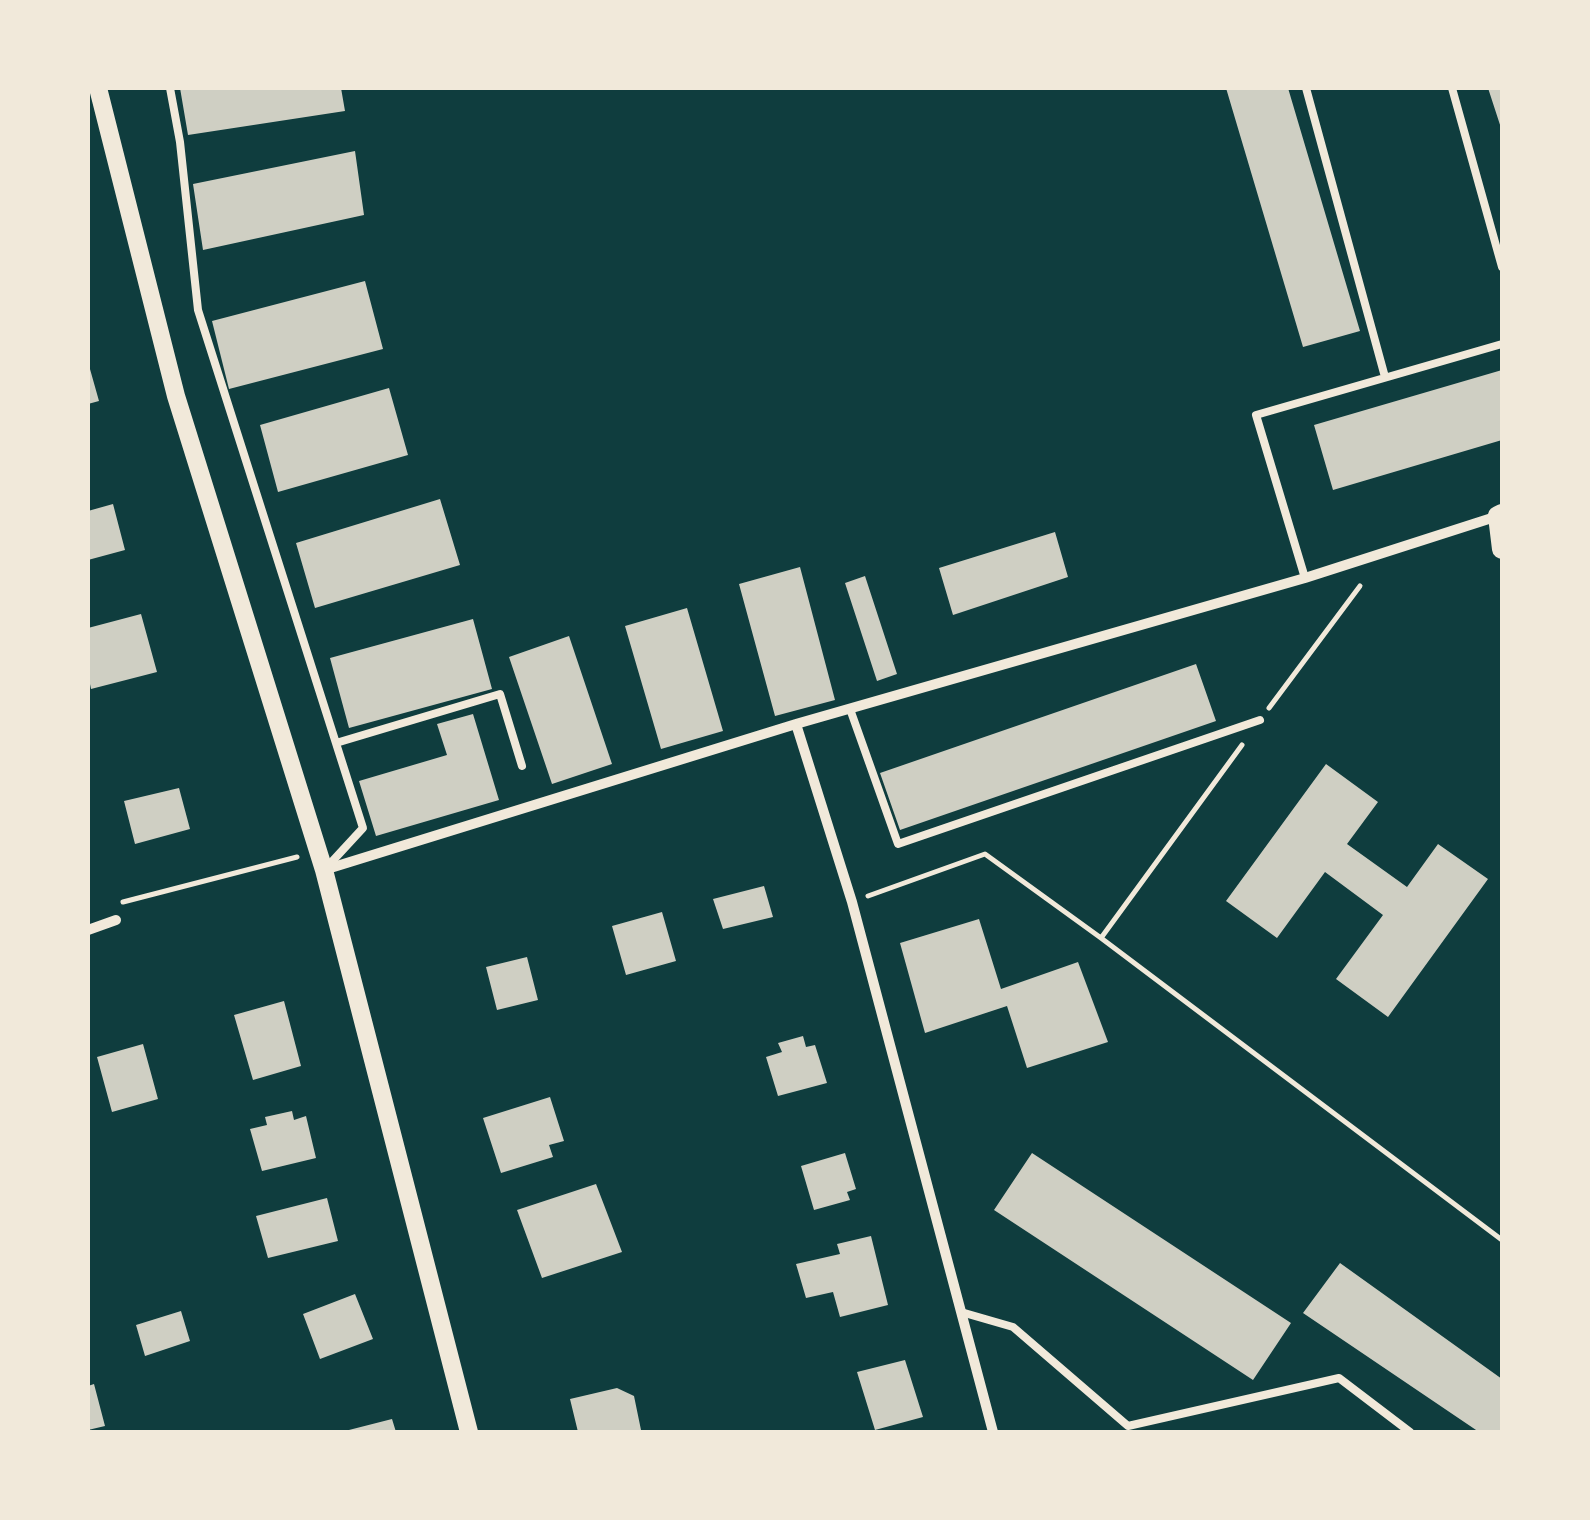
<!DOCTYPE html>
<style>
body{margin:0}
#map{position:relative;width:1590px;height:1520px;overflow:hidden;background:#0f3d3e;font-family:"Crimson Pro",serif}
canvas{display:block}
.frame{position:absolute;inset:0;border:90px solid #f1e9da;pointer-events:none}
</style>
<div id="map">
<canvas width="1590" height="1520"></canvas>
<div class="frame"></div>
</div>
<script>
const ctx = document.querySelector('canvas').getContext('2d');
ctx.lineJoin = 'round';
function paint(path, color) {
  ctx.fillStyle = color;
  ctx.fill(path, 'evenodd');
}
function strokePath(path, color, width, dash) {
  ctx.strokeStyle = color;
  ctx.lineWidth = width;
  ctx.lineCap = dash ? 'butt' : 'round';
  ctx.setLineDash(dash || []);
  ctx.stroke(path);
}
const building = new Path2D(`
 M180,88H341L345,111L188,135Z
 M1226,88H1288L1360,331L1303,347Z
 M1488,88H1502V131Z
 M355,151L364,215L203,250L193,184Z
 M365,281L383,349L229,389L212,321Z
 M88,362L99,401L88,404Z
 M1502,370V440L1333,490L1314,425Z
 M389,388L408,455L278,492L260,425Z
 M440,499L460,565L315,608L296,543Z
 M113,504L125,550L88,560V511Z
 M1055,532L1068,577L953,615L939,568Z
 M800,567L835,700L775,716L739,584Z
 M865,576L897,674L877,681L845,583Z
 M687,608L723,731L661,749L625,626Z
 M141,614L157,672L91,689L88,674V628Z
 M473,619L492,689L349,728L330,658Z
 M569,636L612,764L552,784L509,657Z
 M1196,664L1216,721L900,830L880,773Z
 M473,714L499,800L376,836L359,781L447,755L437,724Z
 M1326,764L1378,802L1347,844L1407,887L1438,844L1488,879L1388,1017L1336,979L1383,915L1325,872L1277,938L1226,901Z
 M179,788L190,829L135,844L124,801Z
 M764,886L773,917L723,929L713,899Z
 M662,912L676,961L626,975L612,926Z
 M979,919L1001,989L1078,962L1108,1042L1027,1068L1007,1006L925,1033L900,943Z
 M527,957L538,1000L497,1010L486,967Z
 M284,1001L301,1066L253,1080L234,1015Z
 M803,1036L806,1047L815,1045L827,1083L778,1096L766,1057L782,1052L778,1043Z
 M143,1044L158,1099L112,1112L97,1057Z
 M550,1097L564,1141L549,1145L553,1157L501,1173L483,1118Z
 M292,1111L294,1120L306,1116L316,1158L262,1171L250,1129L267,1125L265,1117Z
 M845,1153L856,1189L847,1192L850,1200L814,1210L801,1166Z
 M1032,1153L1291,1323L1253,1380L994,1210Z
 M596,1184L622,1252L542,1278L517,1210Z
 M327,1198L338,1241L268,1258L256,1216Z
 M871,1236L888,1305L840,1317L833,1292L806,1298L796,1264L840,1254L837,1244Z
 M1340,1263L1502,1379V1432H1479L1303,1313Z
 M355,1294L373,1339L320,1359L303,1314Z
 M181,1311L190,1341L145,1356L136,1325Z
 M905,1360L923,1417L875,1430L857,1372Z
 M94,1384L105,1426L88,1430V1386Z
 M617,1388L634,1396L641,1430L631,1432H578L570,1399Z
 M392,1419L396,1432H346L345,1431Z`);
const path = new Path2D(`
 M1269,708L1360,586
 M1242,745L1101,938L1502,1240
 M868,896L985,854L1101,938
 M123,902L297,857`);
const service = new Path2D(`
 M170,88L180,142L198,310L363,828L327,867
 M1306,88L1385,377
 M1452,88L1502,267
 M1305,578L1256,415L1502,344
 M850,709L898,844L1260,720
 M336,743L500,694L522,766
 M961,1312L1013,1327L1128,1426L1339,1378L1410,1432`);
const minor = new Path2D(`
 M796,724L852,902L993,1432
 M324,870L796,724L1305,578L1498,516
 M88,930L116,920`);
const tertiary = new Path2D(`
 M98,88L176,396L324,870L469,1432`);
const secondary = new Path2D(`
 M1502,514L1498,516L1502,549`);
paint(building, '#cfcfc3');
strokePath(path, '#f1e9da', 5);
strokePath(service, '#f1e9da', 8);
strokePath(minor, '#f1e9da', 10);
strokePath(tertiary, '#f1e9da', 18);
strokePath(secondary, '#f1e9da', 20);
</script>
